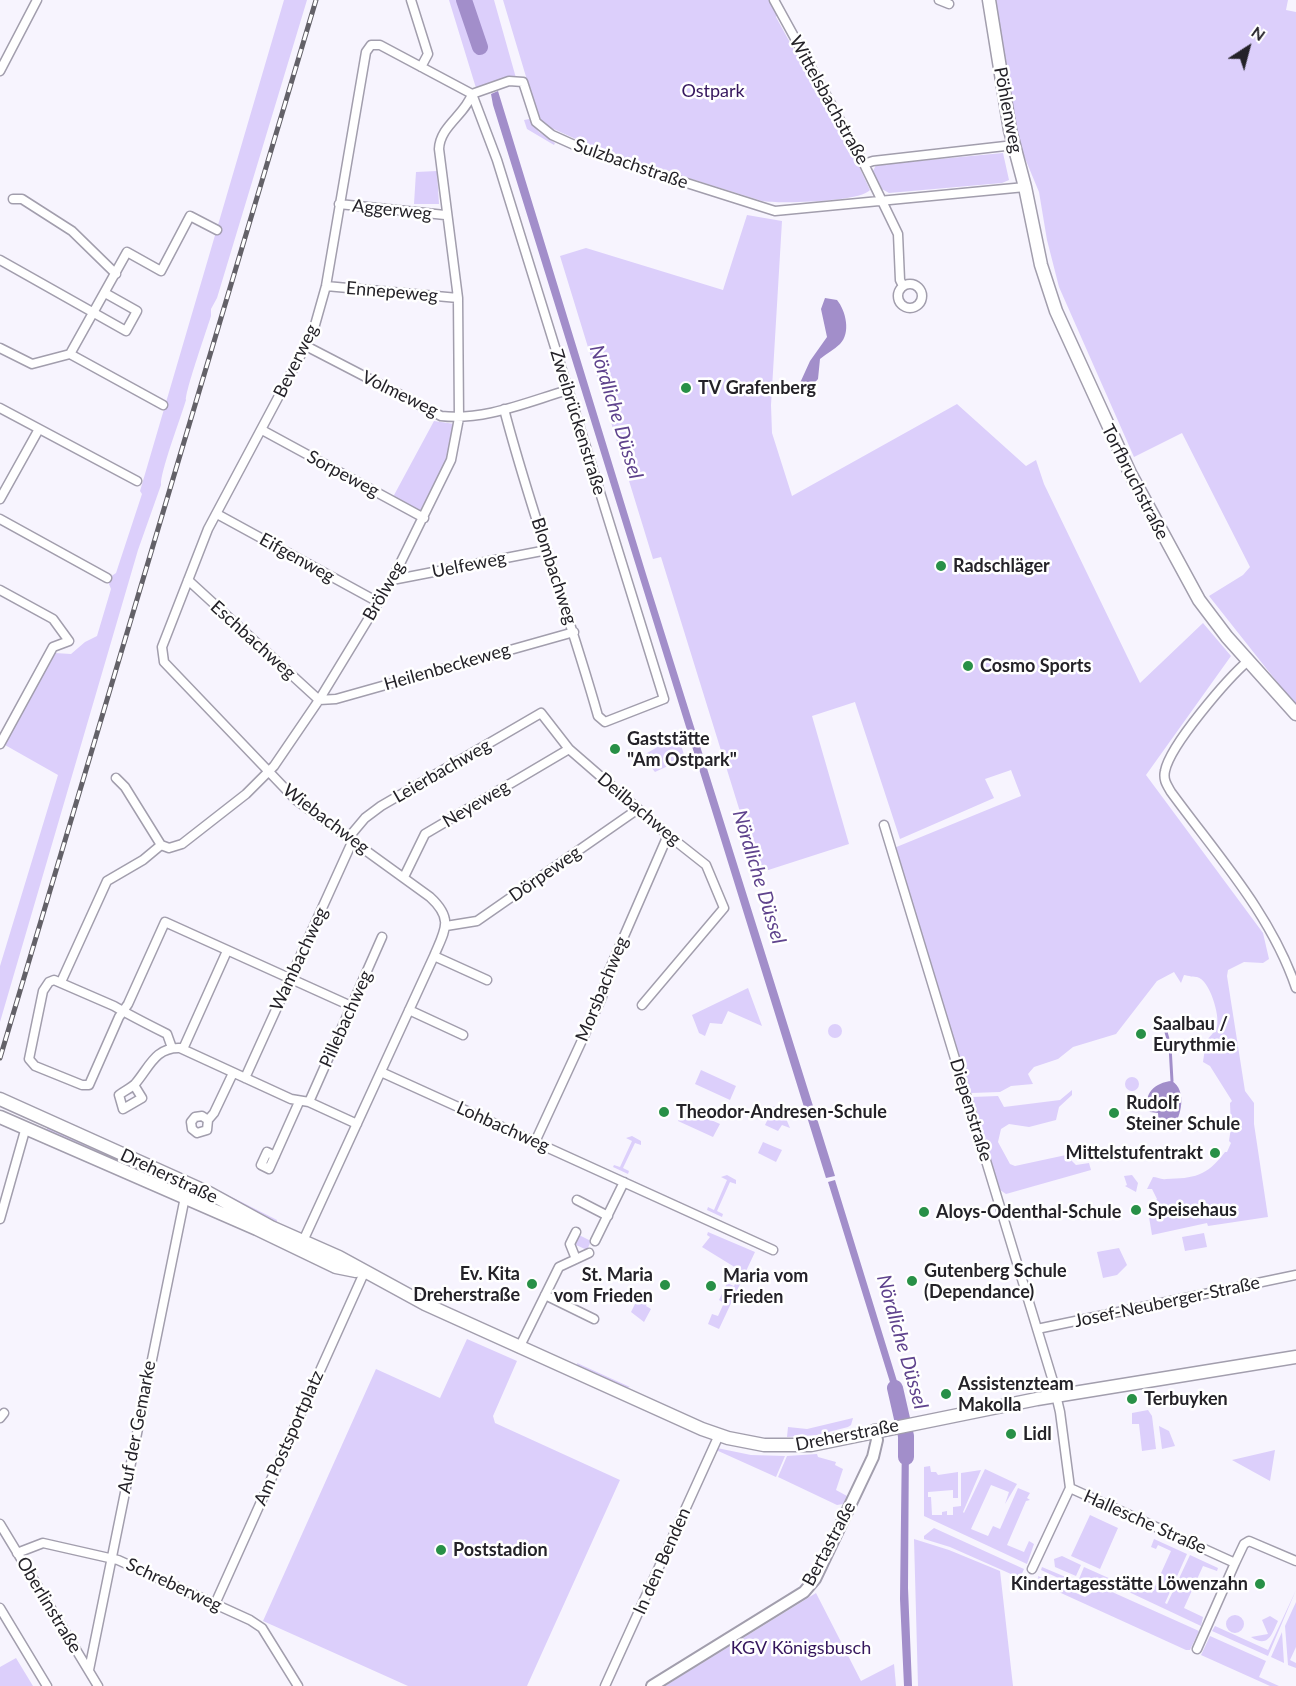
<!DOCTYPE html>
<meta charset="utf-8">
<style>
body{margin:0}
#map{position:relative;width:1296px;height:1686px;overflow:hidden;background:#f7f4fe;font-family:Lato,sans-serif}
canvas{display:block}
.north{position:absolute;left:1218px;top:18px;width:60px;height:60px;-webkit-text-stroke:4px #fff;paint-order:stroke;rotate:36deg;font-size:16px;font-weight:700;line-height:24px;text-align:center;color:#242228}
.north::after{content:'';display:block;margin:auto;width:21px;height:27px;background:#242228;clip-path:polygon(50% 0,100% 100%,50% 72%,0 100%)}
</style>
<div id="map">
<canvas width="1296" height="1686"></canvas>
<div class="north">N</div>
</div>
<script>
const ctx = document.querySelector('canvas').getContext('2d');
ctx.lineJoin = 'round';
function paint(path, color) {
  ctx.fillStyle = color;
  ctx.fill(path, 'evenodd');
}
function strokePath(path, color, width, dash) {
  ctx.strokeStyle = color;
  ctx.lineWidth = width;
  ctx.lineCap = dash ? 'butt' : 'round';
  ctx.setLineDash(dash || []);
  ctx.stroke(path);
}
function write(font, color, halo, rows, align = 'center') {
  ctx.font = font + ' Lato,sans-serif';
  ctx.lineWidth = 5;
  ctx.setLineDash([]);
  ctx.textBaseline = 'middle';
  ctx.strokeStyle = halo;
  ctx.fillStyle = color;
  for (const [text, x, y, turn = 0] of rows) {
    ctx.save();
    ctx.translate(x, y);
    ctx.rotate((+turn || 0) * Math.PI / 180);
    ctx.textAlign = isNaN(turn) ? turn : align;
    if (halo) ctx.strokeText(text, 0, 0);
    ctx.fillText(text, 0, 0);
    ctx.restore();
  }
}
const green = new Path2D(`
 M284,0H307L217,298L211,309V316C207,329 185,392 186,400C181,417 160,472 161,485L138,550L0,1022V966L58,775L5,745L55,653L71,654L85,642L97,636L111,589L107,579L116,573L142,494L140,491Z
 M449,0H494L516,78H505L476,88Z
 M503,0H770L778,14L776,17L799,59H802L807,69L806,71L847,147H850L870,190C860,202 779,204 762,201L602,151L547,126L541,121L536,110Z
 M992,0H1288L1286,10L1296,12V706L1209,596L1243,575L1250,567L1182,433L1134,457L1059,287L1047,240L1039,192L1017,139Z
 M529,119L539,132L555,143L554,145L527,129L524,120Z
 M1003,153L1009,180L1002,183L889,193L880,188L872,173L876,165Z
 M437,171L439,204H414L416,172Z
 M747,215L782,221L771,405L772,433L792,496L957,404L1026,466L1036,460L1044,484L1140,683L1203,623L1231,656L1146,775L1263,933L1269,959L1263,963L1244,962L1228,970L1227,976L1245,1091L1254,1103V1124L1268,1217L1208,1226L1207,1223L1152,1235L1148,1211L1157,1199L1152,1189H1147L1153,1177C1157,1177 1161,1180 1166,1179C1194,1178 1206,1177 1225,1152H1227L1231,1143L1229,1141L1231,1127L1230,1103L1232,1101L1210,1066L1203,1062L1206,1041C1210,1036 1215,1032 1217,1026C1220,1016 1210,980 1197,977C1195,977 1188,976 1184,975L1181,983L1174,972L1157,981L1116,1034L1073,1047L1058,1059L1034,1067L1028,1074L1033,1084L1011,1086L1000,1092L971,1093L894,848L1021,796L1011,770L985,779L994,798L900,839L855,702L812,716L849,844L759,873L661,557L653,559L560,256L586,248L723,290Z
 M434,421L455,424L451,452L420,511L393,497Z
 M678,735L685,758L655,772L642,756Z
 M748,988L762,1026L728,1011L722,1024L710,1023L705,1036L699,1033L692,1015Z
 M828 1031a7 7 0 1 1 14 0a7 7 0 1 1-14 0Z
 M701,1070L736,1086L730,1100L695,1084Z
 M1125 1084a7 7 0 1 1 14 0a7 7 0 1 1-14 0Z
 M1072,1090V1095L1059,1107L1056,1120L1029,1127L1009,1124L1001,1129L998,1142L1010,1164L1015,1166L1066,1155L1076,1165L1089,1163L1091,1170L1006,1194L1000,1190L972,1097L998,1096L1004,1107L1060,1100Z
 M774,1106L782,1109L790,1128L782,1125L778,1131L765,1125Z
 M684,1108L720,1124L713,1137L678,1121Z
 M48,1127L173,1183L176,1187L46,1130Z
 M632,1136L641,1141V1145L635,1143L623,1168L629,1171L628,1174L613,1167L614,1165L620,1167L632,1141L626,1138Z
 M763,1142L782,1150L776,1162L758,1153Z
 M727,1175L736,1180V1184L730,1182L717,1211L723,1214L722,1217L707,1210L708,1207L714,1210L727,1180L721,1177Z
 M1132,1175L1138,1183L1136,1192L1125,1186L1127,1185L1124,1176Z
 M212,1187L277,1220L276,1224Z
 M708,1232L755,1252L719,1329L708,1324L712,1314L718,1316L724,1303L719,1300L727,1283L734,1286L741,1271L702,1247L710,1237L707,1235Z
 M1204,1233L1207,1247L1185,1251L1182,1237Z
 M579,1235L591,1241L587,1250L574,1244Z
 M1119,1248L1127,1265L1117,1275L1103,1278L1097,1252Z
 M639,1296L648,1301L646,1306L651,1309L644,1322L631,1312Z
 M467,1339L517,1361L493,1416L495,1423L620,1480L527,1686H408L263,1621L376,1369L440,1398Z
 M577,1363L630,1387L626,1388L578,1367Z
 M1148,1410L1152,1416L1156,1449L1142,1451L1139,1424H1132V1413Z
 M853,1418L851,1425L848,1427L817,1435L787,1437L788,1427L807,1429Z
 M1159,1426L1169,1431L1175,1446L1162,1449Z
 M717,1448L751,1455L785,1456L776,1477L716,1450Z
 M1275,1450L1270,1481L1232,1460Z
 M817,1454L818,1457L836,1462L835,1465L843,1469L836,1490L847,1496L843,1504L837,1505L778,1477L787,1456Z
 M930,1466L931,1472H936L938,1475L958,1472V1498H953V1490L928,1492V1497H931L932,1515H942V1512L947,1511V1515H953V1507L961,1506V1473L981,1470L963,1512L964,1513L985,1469L1017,1484L1005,1504L1009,1492L991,1485L971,1529L988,1536L993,1526L1000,1529L1018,1488L1030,1493L1027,1498L1030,1500L1026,1501L1007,1545L1024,1552L1029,1541L1034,1544L1027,1564L924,1516V1467Z
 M1090,1515L1118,1528L1100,1569L1071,1556Z
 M934,1528L1024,1569L1020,1578L950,1547L924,1539V1536Z
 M914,1539L949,1550L1000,1571L1013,1686H918Z
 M1154,1539L1187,1554L1165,1603L1167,1604L1190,1555L1218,1568L1217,1571L1203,1566L1184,1608L1203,1617L1201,1626L1097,1577L1080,1588L1041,1570L1042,1567L1075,1581L1079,1579L1084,1567L1131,1588L1133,1585L1152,1593L1171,1551L1158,1545L1156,1549L1151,1547Z
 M1062,1556L1081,1565L1076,1576L1055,1567L1054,1559Z
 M1038,1576L1085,1597L1101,1587L1199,1631L1190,1650H1186L1039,1583Z
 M1296,1590L1268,1656L1212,1631L1215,1626L1268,1650Z
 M816,1593L861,1681L894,1664L896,1686H665Z
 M1296,1602V1647L1290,1660L1296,1663V1668L1288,1665L1285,1626Z
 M1226 1624a9 9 0 1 1 18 0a9 9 0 1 1-18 0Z
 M1270,1616L1278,1621C1272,1633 1269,1649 1251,1637L1268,1634L1262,1620Z
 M1282,1632L1284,1663L1271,1657Z
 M1210,1636L1266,1661L1259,1677L1279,1686H1270L1201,1655Z
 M16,1658L33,1686H0V1667Z`);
const water = new Path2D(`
 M498,91L646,574L835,1176L826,1178L493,105L491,94Z
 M825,298L837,300C846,311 851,333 840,344C834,350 827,353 820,359L818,379L808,390L800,383L810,361L827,337L821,309Z
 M1172,1081C1187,1090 1182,1118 1171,1129H1165L1159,1125L1158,1113L1150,1112C1141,1095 1155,1082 1172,1081Z
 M835,1180L905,1407L898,1408L828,1182Z
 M909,1435L908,1588L912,1686H904L900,1599L902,1437Z`);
const stream = new Path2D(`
 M1166,1032L1170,1046L1172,1081`);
const river = new Path2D(`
 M464,0L480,47
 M895,1388L906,1436V1457`);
const minor = new Path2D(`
 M411,0L428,54L421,67
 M774,0L864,164L898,234L900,280L903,286
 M939,0L949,4
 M0,71L37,0
 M472,94L497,160L664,699L605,722L598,716C569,613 531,513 504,409
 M472,94L509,81L523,82L536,122L552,135L592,153L775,211L1025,187
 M864,164L873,161L1014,145
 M13,199H22L72,231L116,274
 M339,204L445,215
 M0,260L126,331L137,311L105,293
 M898 296a12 12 0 1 1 24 0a12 12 0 1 1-24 0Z
 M326,286L458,298
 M306,346L441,416C484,421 527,402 568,390
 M0,348L32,364L70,354L163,405
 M70,354L127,252L161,271L190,216L217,230
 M0,408L137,481
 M262,430L424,518
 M0,499L39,429
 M217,514L378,602
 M0,519L107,578
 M188,580L319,700L336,699L574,632
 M392,580L547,550
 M0,590L53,619L69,641L53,647L0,744
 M1249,660C1228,678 1170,745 1165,771C1163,780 1167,785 1171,792C1217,855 1271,914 1296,988
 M116,778L125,787L161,845
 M884,825L1052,1378L1060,1412L1070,1488
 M349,837L365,818L381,806L541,713L569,749L668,835L706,865L724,908L642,1005
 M161,845L169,848L182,844L246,794L274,766L319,700L392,580L451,460L459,418L458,298L439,149C440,126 465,115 472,94
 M404,877L425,834L569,749
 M446,926L477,921L638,809
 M434,956L487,980
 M61,982L107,881L143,860L161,845
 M409,1010L463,1035
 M172,1048L167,1034C149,1025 131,1016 114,1006L54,980L49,982L43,991L29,1059L35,1066L82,1085H89L119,1017L128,1004L165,922L351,1006
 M183,1049L227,951
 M381,1072L773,1250
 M245,1078L353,840
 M134,1085L142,1098L123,1109L119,1095C124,1091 131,1088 135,1084C149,1068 155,1047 180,1048L291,1099L309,1102L357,1124
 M309,1102L382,937
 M208,1120L202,1116L195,1117L191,1122L192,1129L197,1133L207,1130L208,1120L214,1113L233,1073
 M535,1142L602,997L608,973L668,835
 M275,1156L267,1152L261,1165L269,1169L299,1102
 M577,1200L608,1216
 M0,1219L26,1127
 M303,1241L434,956C445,930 454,919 430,897L296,800L164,662L162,647L208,529L313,332L326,286L366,52L371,45H380L472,94
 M595,1241L624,1182
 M576,1259L570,1244L576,1232
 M545,1295L594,1319
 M1037,1329L1296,1275
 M519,1348L559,1267L589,1253
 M0,1418L4,1413
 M1070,1488L1235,1563L1244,1544L1249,1541L1296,1561
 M0,1524L98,1686
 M17,1553L43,1543L118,1560L250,1620L262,1628L298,1686
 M1032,1569L1070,1488
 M215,1604L364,1273L358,1271
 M0,1608L47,1686
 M1197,1649L1235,1563
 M89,1670L185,1197
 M605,1686L719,1435`);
const tertiary = new Path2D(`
 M652,1686L804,1592L815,1579L873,1457L877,1440L875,1430`);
const secondary = new Path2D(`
 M989,0L1010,130L1025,187L1041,265L1056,311L1130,473L1199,600L1227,637L1296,714
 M0,1099L209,1193L271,1227L339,1257L425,1304L702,1429L728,1438L764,1445H811L1037,1399L1296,1357
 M0,1117L257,1229L336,1267L356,1271`);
const rail = new Path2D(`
 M0,1058L316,0`);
const markers = [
 [686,388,6,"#289047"],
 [941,566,6,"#289047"],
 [968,666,6,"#289047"],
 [615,749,6,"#289047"],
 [1141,1034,6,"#289047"],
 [664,1112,6,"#289047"],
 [1114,1113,6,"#289047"],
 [1215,1153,6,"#289047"],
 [1136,1210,6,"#289047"],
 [924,1212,6,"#289047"],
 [912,1281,6,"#289047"],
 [532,1284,6,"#289047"],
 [665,1285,6,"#289047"],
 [711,1286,6,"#289047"],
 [946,1394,6,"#289047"],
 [1132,1399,6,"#289047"],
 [1011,1434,6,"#289047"],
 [441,1550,6,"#289047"],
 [1260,1584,6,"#289047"]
];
const parkNames = [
 ["Ostpark",713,91],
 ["KGV Königsbusch",801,1648]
];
const streetNames = [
 ["Wittelsbachstraße",829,100,61],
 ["Pöhlenweg",1008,110,79],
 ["Sulzbachstraße",631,164,19],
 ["Aggerweg",392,210,6],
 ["Ennepeweg",392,292,5],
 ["Beverweg",296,361,-64],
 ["Volmeweg",400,394,26],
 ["Zweibrückenstraße",578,422,73],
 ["Sorpeweg",343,474,28],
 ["Torfbruchstraße",1135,482,63],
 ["Eifgenweg",297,558,29],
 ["Uelfeweg",469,565,-11],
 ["Blombachweg",554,571,72],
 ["Brölweg",384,591,-60],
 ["Eschbachweg",253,640,42],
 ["Heilenbeckeweg",447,667,-16],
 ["Leierbachweg",442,771,-30],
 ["Neyeweg",476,804,-31],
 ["Deilbachweg",639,809,40],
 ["Wiebachweg",326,819,37],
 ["Dörpeweg",545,874,-35],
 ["Wambachweg",299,959,-65],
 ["Morsbachweg",602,989,-68],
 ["Pillebachweg",346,1019,-66],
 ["Diepenstraße",971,1110,73],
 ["Lohbachweg",503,1127,24],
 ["Dreherstraße",169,1176,25],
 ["Josef-Neuberger-Straße",1167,1302,-12],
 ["Auf der Gemarke",137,1427,-79],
 ["Dreherstraße",847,1435,-11],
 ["Am Postsportplatz",289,1438,-66],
 ["Hallesche Straße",1145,1522,24],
 ["Bertastraße",829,1544,-62],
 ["In den Benden",662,1561,-66],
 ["Schreberweg",174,1585,25],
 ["Oberlinstraße",49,1605,59]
];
const poiNames = [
 ["TV Grafenberg",698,388],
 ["Radschläger",953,566],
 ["Cosmo Sports",980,666],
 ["Gaststätte",627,739],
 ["\"Am Ostpark\"",627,760],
 ["Saalbau /",1153,1024],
 ["Eurythmie",1153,1045],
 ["Rudolf",1126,1103],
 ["Steiner Schule",1126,1124],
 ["Theodor-Andresen-Schule",676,1112],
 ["Mittelstufentrakt",1203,1153,"right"],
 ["Speisehaus",1148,1210],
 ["Aloys-Odenthal-Schule",936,1212],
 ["Gutenberg Schule",924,1271],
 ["(Dependance)",924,1292],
 ["Ev. Kita",520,1274,"right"],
 ["Dreherstraße",520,1295,"right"],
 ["St. Maria",653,1275,"right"],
 ["vom Frieden",653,1296,"right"],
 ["Maria vom",723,1276],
 ["Frieden",723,1297],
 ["Assistenzteam",958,1384],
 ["Makolla",958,1405],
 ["Terbuyken",1144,1399],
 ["Lidl",1023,1434],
 ["Poststadion",453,1550],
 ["Kindertagesstätte Löwenzahn",1248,1584,"right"]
];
const waterNames = [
 ["Nördliche Düssel",616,412,73],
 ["Nördliche Düssel",759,877,73],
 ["Nördliche Düssel",902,1342,74]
];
paint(green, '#dccffb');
paint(water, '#a28eca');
strokePath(stream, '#a28eca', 3);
strokePath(river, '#a28eca', 16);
strokePath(minor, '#a29ead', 11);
strokePath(tertiary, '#a29ead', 14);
strokePath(secondary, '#a29ead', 15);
strokePath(minor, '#fff', 8);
strokePath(tertiary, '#fff', 10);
strokePath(secondary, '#fff', 12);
strokePath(rail, '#636168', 5);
strokePath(rail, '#fff', 3, [9]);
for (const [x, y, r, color] of markers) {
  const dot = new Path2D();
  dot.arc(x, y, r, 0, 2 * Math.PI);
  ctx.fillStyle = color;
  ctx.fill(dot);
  strokePath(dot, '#fff', 2);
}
write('18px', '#35165d', '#fff', parkNames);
write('18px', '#242228', '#fff', streetNames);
write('bold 18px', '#242228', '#fff', poiNames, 'left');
write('italic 20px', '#5f438d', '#fff', waterNames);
</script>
